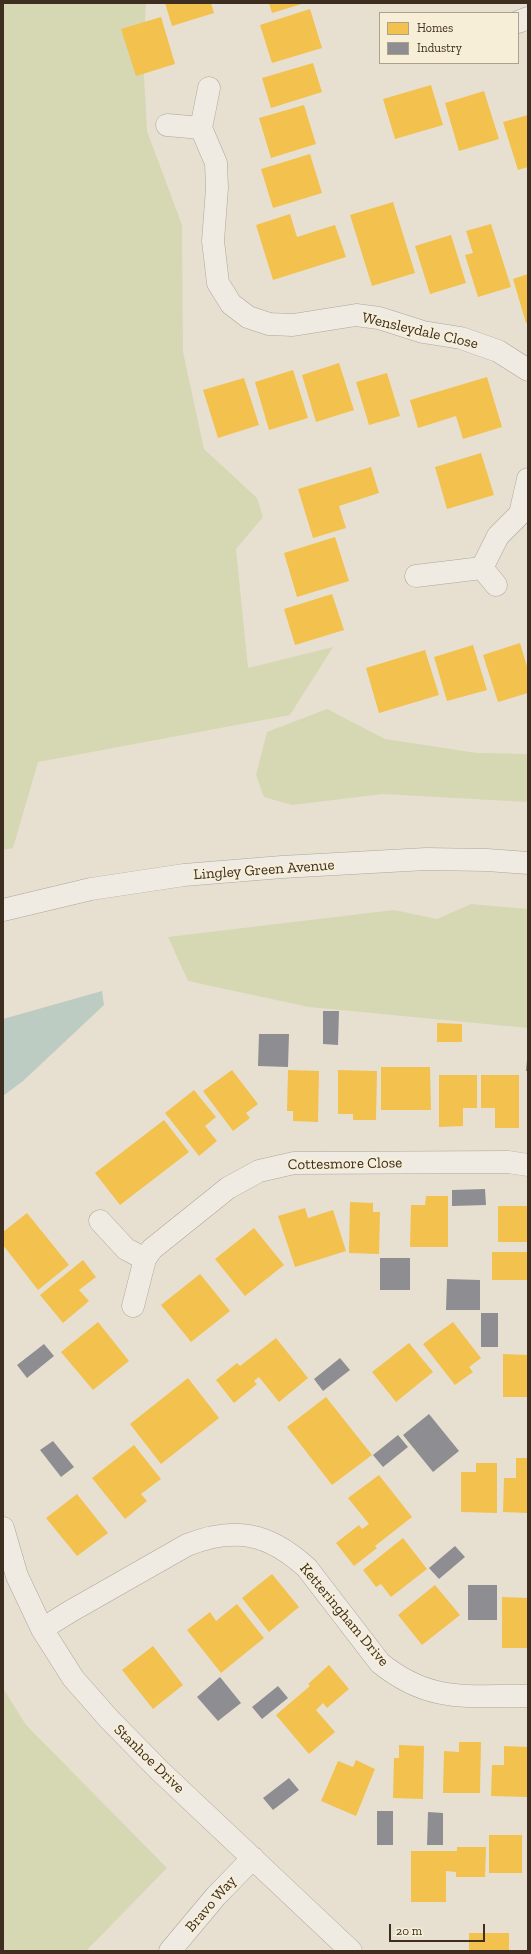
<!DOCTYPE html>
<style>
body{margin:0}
#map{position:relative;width:531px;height:1954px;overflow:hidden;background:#e7e0d1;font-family:"Zilla Slab",serif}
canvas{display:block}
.frame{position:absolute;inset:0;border:4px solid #3d2e20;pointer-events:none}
.legend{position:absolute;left:379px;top:12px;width:140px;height:52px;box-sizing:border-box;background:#f7eed8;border:1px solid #ada18e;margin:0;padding:5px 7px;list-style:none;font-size:12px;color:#3d2e20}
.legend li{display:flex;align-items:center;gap:8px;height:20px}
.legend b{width:20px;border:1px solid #ada18e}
.scale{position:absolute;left:389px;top:1924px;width:96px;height:18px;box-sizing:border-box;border:2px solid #3d2e20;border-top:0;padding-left:5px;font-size:12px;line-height:14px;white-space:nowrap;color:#3d2e20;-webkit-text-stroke:3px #f7eed8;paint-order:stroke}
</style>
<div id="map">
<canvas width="531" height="1954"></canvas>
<div class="frame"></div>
<ul class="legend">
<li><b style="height:11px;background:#f2c14e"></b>Homes</li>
<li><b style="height:11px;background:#8d8d92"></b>Industry</li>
</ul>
<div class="scale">20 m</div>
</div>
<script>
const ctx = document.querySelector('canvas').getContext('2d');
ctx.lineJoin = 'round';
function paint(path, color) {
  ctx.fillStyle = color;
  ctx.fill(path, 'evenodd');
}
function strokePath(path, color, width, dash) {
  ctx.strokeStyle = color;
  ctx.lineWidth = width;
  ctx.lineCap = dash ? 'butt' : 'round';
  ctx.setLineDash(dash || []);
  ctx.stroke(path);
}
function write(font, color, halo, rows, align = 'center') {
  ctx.font = font + ' "Zilla Slab",serif';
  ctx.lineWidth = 4;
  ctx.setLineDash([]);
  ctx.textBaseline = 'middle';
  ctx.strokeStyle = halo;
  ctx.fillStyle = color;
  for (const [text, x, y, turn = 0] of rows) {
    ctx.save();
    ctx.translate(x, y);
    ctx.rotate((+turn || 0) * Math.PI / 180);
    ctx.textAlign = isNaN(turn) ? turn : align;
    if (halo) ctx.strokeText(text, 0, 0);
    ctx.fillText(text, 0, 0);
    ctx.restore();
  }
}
const green = new Path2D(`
 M3,3H146L143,56L147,131L182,225L183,352L204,449L257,498L263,517L236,549L248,668L333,647L290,715L38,762L13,848L3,850Z
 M327,709L385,739L477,753L528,754V802L383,794L292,805L264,797L256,775L267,732Z
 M471,904L528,909V1028L309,1007L188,981L168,937L394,910L437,919Z
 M3,1688L26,1725L167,1868L86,1951H3Z`);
const water = new Path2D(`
 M102,991L104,1005L23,1081L3,1096V1019Z`);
const homes = new Path2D(`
 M165,3H211L214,13L172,26Z
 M269,3H305L272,13Z
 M310,9L322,48L272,63L260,25Z
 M161,17L175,64L136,76L121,29Z
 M313,63L322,92L271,108L262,78Z
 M431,85L443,125L395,139L383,99Z
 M484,91L499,139L459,151L445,103Z
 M304,105L316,144L271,158L259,118Z
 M528,115V167L518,170L503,122Z
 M310,154L322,193L273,208L261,169Z
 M393,202L415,273L372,286L350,215Z
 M290,214L297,237L335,225L346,257L273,280L256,225Z
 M491,224L511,287L478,297L465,255L473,253L466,231Z
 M451,235L466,283L430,294L415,246Z
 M528,274V323H526L513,279Z
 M339,363L354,410L316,422L302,375Z
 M293,370L308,418L269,430L255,382Z
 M387,373L400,416L369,425L356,382Z
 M487,377L502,427L463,439L456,416L418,428L410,400Z
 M244,378L259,425L218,438L203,390Z
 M481,453L494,495L447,509L435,467Z
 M371,467L379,493L339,506L346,528L313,538L298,489Z
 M335,537L349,581L297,597L284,553Z
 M332,594L344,630L295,645L284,609Z
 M520,643L528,670V693L498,702L483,655Z
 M473,645L487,690L447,701L434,657Z
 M425,650L439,695L379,713L366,668Z
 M437,1023L462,1024V1042H437Z
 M381,1067H430L431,1110H381Z
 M232,1070L258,1104L246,1113L250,1118L233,1131L203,1091Z
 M288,1070L319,1071L318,1122L293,1121V1111H287Z
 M338,1070L377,1071L376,1120H353V1114H338Z
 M439,1075H477V1108H463V1126L439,1127Z
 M481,1075H519V1128H495V1108H481Z
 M194,1090L216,1117L205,1126L217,1141L199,1156L165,1113Z
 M164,1120L189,1152L120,1205L95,1173Z
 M426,1196H448V1247H410L411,1205H425Z
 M350,1202L373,1203V1212H380L379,1254L349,1253Z
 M498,1206H528V1242H498Z
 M305,1208L308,1218L333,1210L346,1251L295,1267L278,1216Z
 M27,1213L69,1265L38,1290L3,1245V1232Z
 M254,1228L284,1265L245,1296L215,1259Z
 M492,1252H528V1280H492Z
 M83,1260L96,1277L79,1290L89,1301L63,1323L40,1295Z
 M200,1274L230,1311L191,1342L161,1305Z
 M98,1322L129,1361L93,1390L61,1352Z
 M453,1322L481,1358L469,1367L473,1372L455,1385L423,1344Z
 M276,1338L308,1378L279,1402L259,1377L254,1381L257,1384L234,1403L216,1380L237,1363L240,1366Z
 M409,1343L433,1372L396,1402L372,1372Z
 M503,1354L528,1355V1397H503Z
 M188,1378L219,1418L161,1464L130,1424Z
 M326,1397L372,1455L332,1485L287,1427Z
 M134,1445L161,1479L141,1494L147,1501L125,1519L92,1478Z
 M516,1458H528V1513L503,1512L504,1478H516Z
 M476,1463H497V1513L461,1512V1472H476Z
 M379,1475L412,1517L375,1546L377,1548L354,1566L336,1543L359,1525L362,1529L369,1524L348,1498Z
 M77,1494L108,1533L77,1556L46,1518Z
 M403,1538L427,1569L391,1597L381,1584L376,1587L363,1570Z
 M272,1574L299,1607L269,1632L242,1598Z
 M435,1585L460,1615L422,1645L398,1615Z
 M502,1597L528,1598V1648H502Z
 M237,1604L264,1638L221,1673L187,1630L210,1612L216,1621Z
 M153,1646L183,1685L153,1709L122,1670Z
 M329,1665L349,1689L327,1708L323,1703L316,1710L335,1732L309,1754L276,1715L310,1686L308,1684Z
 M459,1742H481L480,1793H443L444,1751L459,1752Z
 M399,1745L424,1746L423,1799L393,1798L394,1758H399Z
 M504,1746L528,1747L527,1797L491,1796L492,1765H504Z
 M356,1760L375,1769L356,1816L321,1801L338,1761L353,1767Z
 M489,1835H522V1873H489Z
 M457,1847H486L485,1877H456V1872L446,1871V1902H411V1851H457Z
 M469,1933H509V1951H469Z`);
const industry = new Path2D(`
 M323,1011H339L338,1045L323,1044Z
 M259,1034H289L288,1067L258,1066Z
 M527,1060H528V1071H526Z
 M485,1189L486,1205L452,1206V1190Z
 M380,1258H410V1290H380Z
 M447,1279L480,1280V1310H446Z
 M481,1313H498V1347H481Z
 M44,1344L54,1356L27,1378L17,1365Z
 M340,1358L350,1370L323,1391L314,1379Z
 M429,1414L459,1451L433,1472L403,1435Z
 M398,1435L408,1447L383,1467L373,1455Z
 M53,1441L74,1467L61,1477L40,1450Z
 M455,1546L465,1557L439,1579L429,1568Z
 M468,1585H497V1620H468Z
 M220,1677L241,1703L218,1721L197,1697Z
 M278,1686L288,1698L262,1719L252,1707Z
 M289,1778L299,1790L273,1810L263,1798Z
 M377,1811H393V1845H377Z
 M428,1812L443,1813V1845H427Z`);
const minor = new Path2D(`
 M518,22L528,18
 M209,88L201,128L216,163L217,188L213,241L218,283L231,304L248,317L269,324L293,325L356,315L379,318L423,332L461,338L498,351L528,370
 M167,125L201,128
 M482,568L496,585
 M416,576L482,568L498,536L520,514L528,479
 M3,910L91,889L184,875L282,867L426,859L487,860L528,863
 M100,1221L126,1249L145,1259
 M133,1306L145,1259L152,1249L228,1188L259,1171L294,1163L508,1162L528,1165
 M3,1528L17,1576L42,1629L73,1678L109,1719L160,1771L351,1951
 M42,1629L71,1611L187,1545C235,1526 269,1533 307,1568L380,1663C431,1704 468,1695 528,1696
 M170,1951L216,1896L253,1858`);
const streetNames = [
 ["Wensleydale Close",420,331,13],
 ["Lingley Green Avenue",264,870,-4],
 ["Cottesmore Close",345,1164,-1],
 ["Ketteringham Drive",344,1615,50],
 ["Stanhoe Drive",149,1759,44],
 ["Bravo Way",211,1904,-49]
];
paint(green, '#d6d7b3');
paint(water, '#bcccc2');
paint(homes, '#f2c14e');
paint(industry, '#8d8d92');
strokePath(minor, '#ada599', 23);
strokePath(minor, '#efebe3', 22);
write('15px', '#3d2e20', '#f7eed8', streetNames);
</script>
